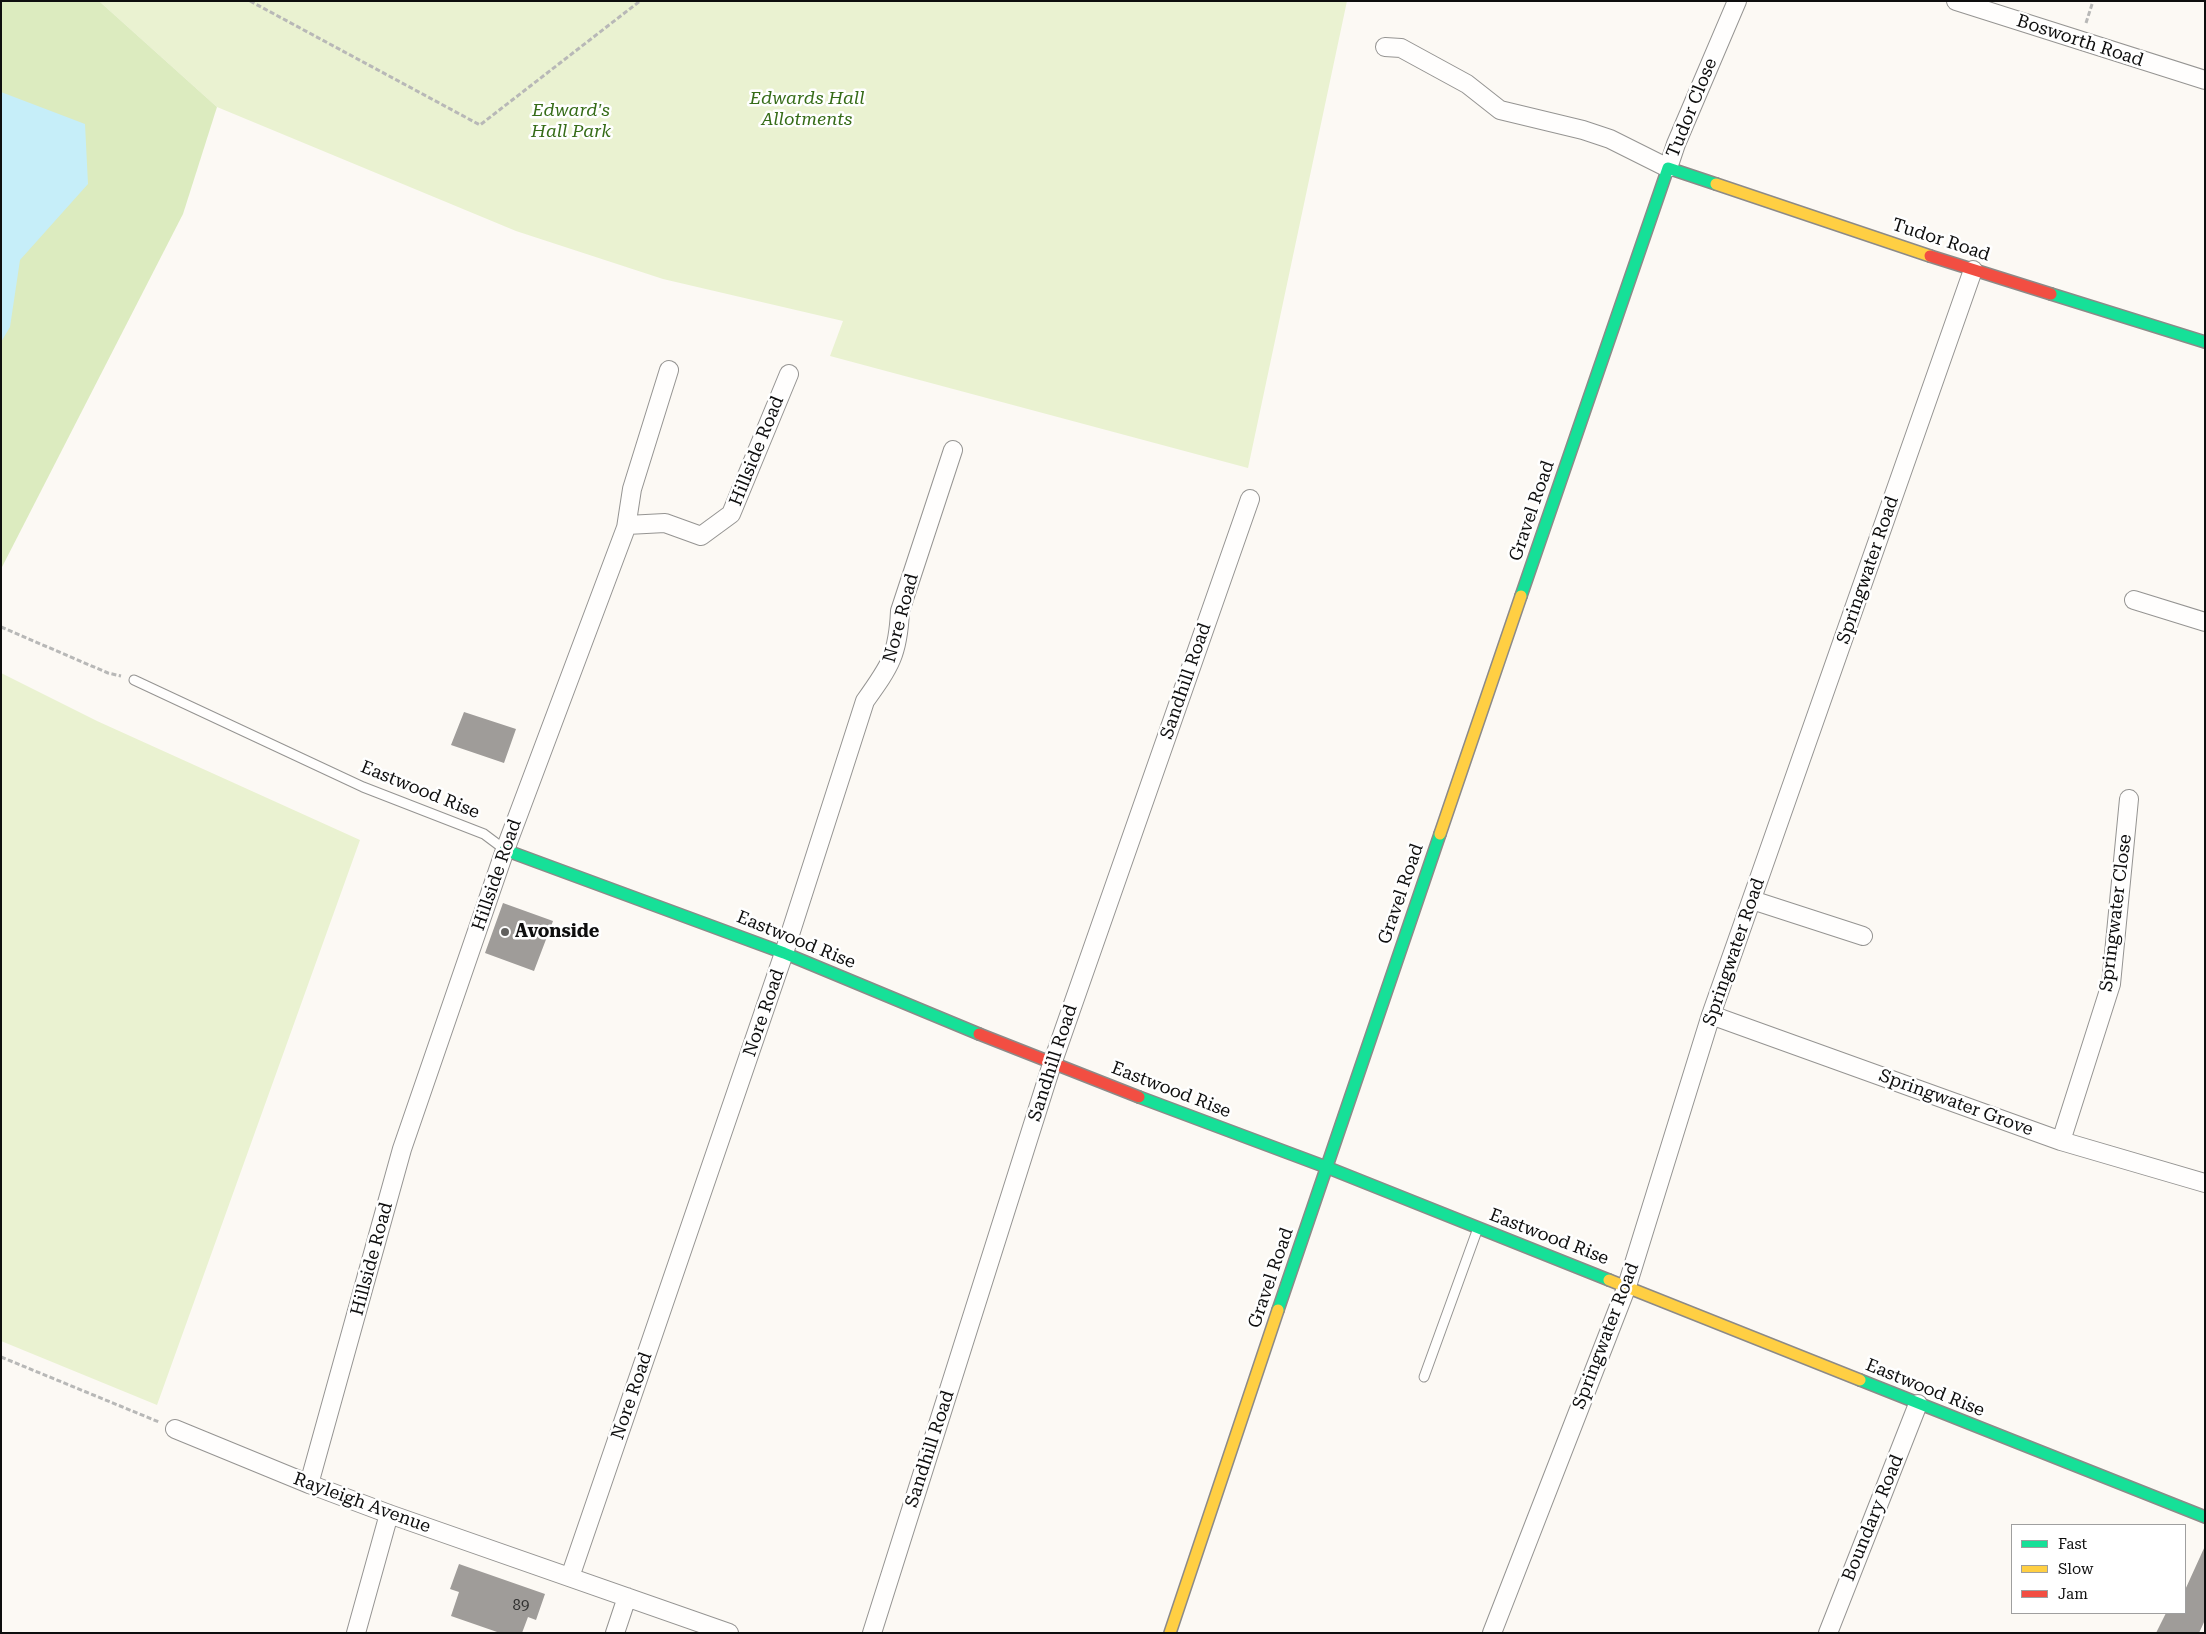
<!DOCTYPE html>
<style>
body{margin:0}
#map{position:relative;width:2206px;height:1634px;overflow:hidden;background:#fcf9f4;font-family:"Roboto Serif",serif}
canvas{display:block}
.frame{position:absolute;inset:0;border:2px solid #0e0e0e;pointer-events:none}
.legend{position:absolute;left:2011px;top:1524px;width:175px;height:90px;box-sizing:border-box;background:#fff;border:1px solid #9f9f9f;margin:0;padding:6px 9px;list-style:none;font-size:15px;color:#0e0e0e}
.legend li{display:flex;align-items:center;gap:10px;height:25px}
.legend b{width:25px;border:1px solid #9f9f9f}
</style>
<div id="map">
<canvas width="2206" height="1634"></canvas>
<div class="frame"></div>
<ul class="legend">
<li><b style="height:6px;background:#16e098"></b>Fast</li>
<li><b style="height:6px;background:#ffcf43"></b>Slow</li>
<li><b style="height:6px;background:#f24e42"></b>Jam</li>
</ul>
</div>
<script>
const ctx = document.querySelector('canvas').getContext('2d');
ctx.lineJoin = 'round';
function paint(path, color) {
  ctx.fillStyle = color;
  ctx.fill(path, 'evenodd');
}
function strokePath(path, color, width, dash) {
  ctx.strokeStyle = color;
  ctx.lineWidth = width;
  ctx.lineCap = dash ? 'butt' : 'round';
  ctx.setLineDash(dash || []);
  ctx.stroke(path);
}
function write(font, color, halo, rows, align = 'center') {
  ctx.font = font + ' "Roboto Serif",serif';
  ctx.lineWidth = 5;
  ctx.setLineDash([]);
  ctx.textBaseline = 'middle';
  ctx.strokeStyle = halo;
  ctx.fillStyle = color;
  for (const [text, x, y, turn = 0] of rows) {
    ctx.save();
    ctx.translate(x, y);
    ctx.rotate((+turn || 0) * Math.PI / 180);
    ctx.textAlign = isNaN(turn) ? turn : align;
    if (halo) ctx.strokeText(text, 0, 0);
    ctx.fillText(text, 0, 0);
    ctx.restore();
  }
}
const green = new Path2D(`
 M99,1H1347L1248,468L830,356L843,321L663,279L516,231L217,107Z
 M1,673L97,721L360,840L157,1405L1,1341Z`);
const forest = new Path2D(`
 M1,1H99L217,107L183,214L1,569Z`);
const water = new Path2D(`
 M1,92L85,124L88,184L20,260L10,327L1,342Z`);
const building = new Path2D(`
 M464,712L516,729L504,763L451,745Z
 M503,903L553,921L534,971L485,953Z
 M2205,1546V1620L2199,1633H2156L2166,1613H2185V1590Z
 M459,1564L545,1594L536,1620L528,1617L522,1633H500L451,1616L459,1592L450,1589Z`);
const path = new Path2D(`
 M250,1L480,125L640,1
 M2086,23L2093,1
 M1,627L108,673L121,676
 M1,1357L159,1422`);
const lane = new Path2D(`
 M134,680L363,787L484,834L504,849
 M1424,1377L1478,1228`);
const street = new Path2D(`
 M1956,1L2205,80
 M1385,47L1401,48L1467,84L1500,110L1583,130L1610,139L1668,168L1676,144L1737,1
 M626,528L632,489L669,370
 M2134,600L2205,622
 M1752,900L1863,936
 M1711,1015L2061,1141L2205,1183
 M2061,1141L2111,984L2129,799
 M175,1429L309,1484L389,1514L729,1633
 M309,1484L402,1149L505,850L627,525L665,523L701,536L731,514L789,374
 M570,1577L784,953L865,701C890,666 898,655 900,611L953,450
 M356,1633L389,1514
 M615,1633L627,1597
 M872,1633L1052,1064L1250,499
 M1492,1633L1627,1286L1711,1015L1973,270
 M1828,1633L1918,1404`);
const fast = new Path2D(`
 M2051,294L2205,342
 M1521,596L1668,168L1716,184
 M505,850L784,953L979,1034
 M1139,1097L1326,1167L1609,1280
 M1278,1310L1440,834
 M1860,1380L2205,1517`);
const slow = new Path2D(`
 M1716,184L1930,256
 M1440,834L1521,596
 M1609,1280L1860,1380
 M1170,1633L1278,1310`);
const jam = new Path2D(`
 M1930,256L2051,294
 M979,1034L1139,1097`);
const markers = [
 [505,932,5,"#61605e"]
];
const numberNames = [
 ["89",521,1606]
];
const streetNames = [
 ["Bosworth Road",2080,41,18],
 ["Tudor Close",1692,108,-68],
 ["Tudor Road",1941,240,18],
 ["Hillside Road",757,451,-68],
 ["Gravel Road",1532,511,-71],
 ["Springwater Road",1868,570,-71],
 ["Nore Road",901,618,-75],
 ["Sandhill Road",1186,681,-71],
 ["Eastwood Rise",420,790,22],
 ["Hillside Road",497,875,-71],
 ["Gravel Road",1401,894,-71],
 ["Springwater Close",2116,913,-83],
 ["Eastwood Rise",796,940,22],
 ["Springwater Road",1734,952,-71],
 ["Nore Road",764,1013,-71],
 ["Sandhill Road",1053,1063,-72],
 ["Eastwood Rise",1171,1090,21],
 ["Springwater Grove",1956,1103,20],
 ["Eastwood Rise",1549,1237,21],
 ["Hillside Road",372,1259,-75],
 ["Gravel Road",1271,1278,-71],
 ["Springwater Road",1606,1336,-69],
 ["Eastwood Rise",1925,1388,22],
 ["Nore Road",632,1396,-71],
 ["Sandhill Road",930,1449,-72],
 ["Rayleigh Avenue",362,1503,20],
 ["Boundary Road",1873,1518,-68]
];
const parkNames = [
 ["Edwards Hall",807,99],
 ["Allotments",807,120],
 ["Edward's",571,111],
 ["Hall Park",571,132]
];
const poiNames = [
 ["Avonside",515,932]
];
paint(green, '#eaf2d1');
paint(forest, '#dcebbf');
paint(water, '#c6eef9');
paint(building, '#9f9c99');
strokePath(lane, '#959492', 11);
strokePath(street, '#959492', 20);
strokePath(fast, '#8c8a88', 14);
strokePath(slow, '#8c8a88', 14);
strokePath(jam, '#8c8a88', 14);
strokePath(path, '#b8b8b7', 3, [5, 2.5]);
strokePath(lane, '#fffefd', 9);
strokePath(street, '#fffefd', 18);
strokePath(fast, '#16e098', 11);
strokePath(slow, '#ffcf43', 11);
strokePath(jam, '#f24e42', 11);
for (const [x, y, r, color] of markers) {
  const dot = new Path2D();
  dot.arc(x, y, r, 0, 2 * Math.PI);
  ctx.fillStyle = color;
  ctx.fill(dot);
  strokePath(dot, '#fff', 2);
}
write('15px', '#323231', null, numberNames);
write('18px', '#0e0e0e', '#fff', streetNames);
write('italic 18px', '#366c18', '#fff', parkNames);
write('bold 18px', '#0e0e0e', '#fff', poiNames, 'left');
</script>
